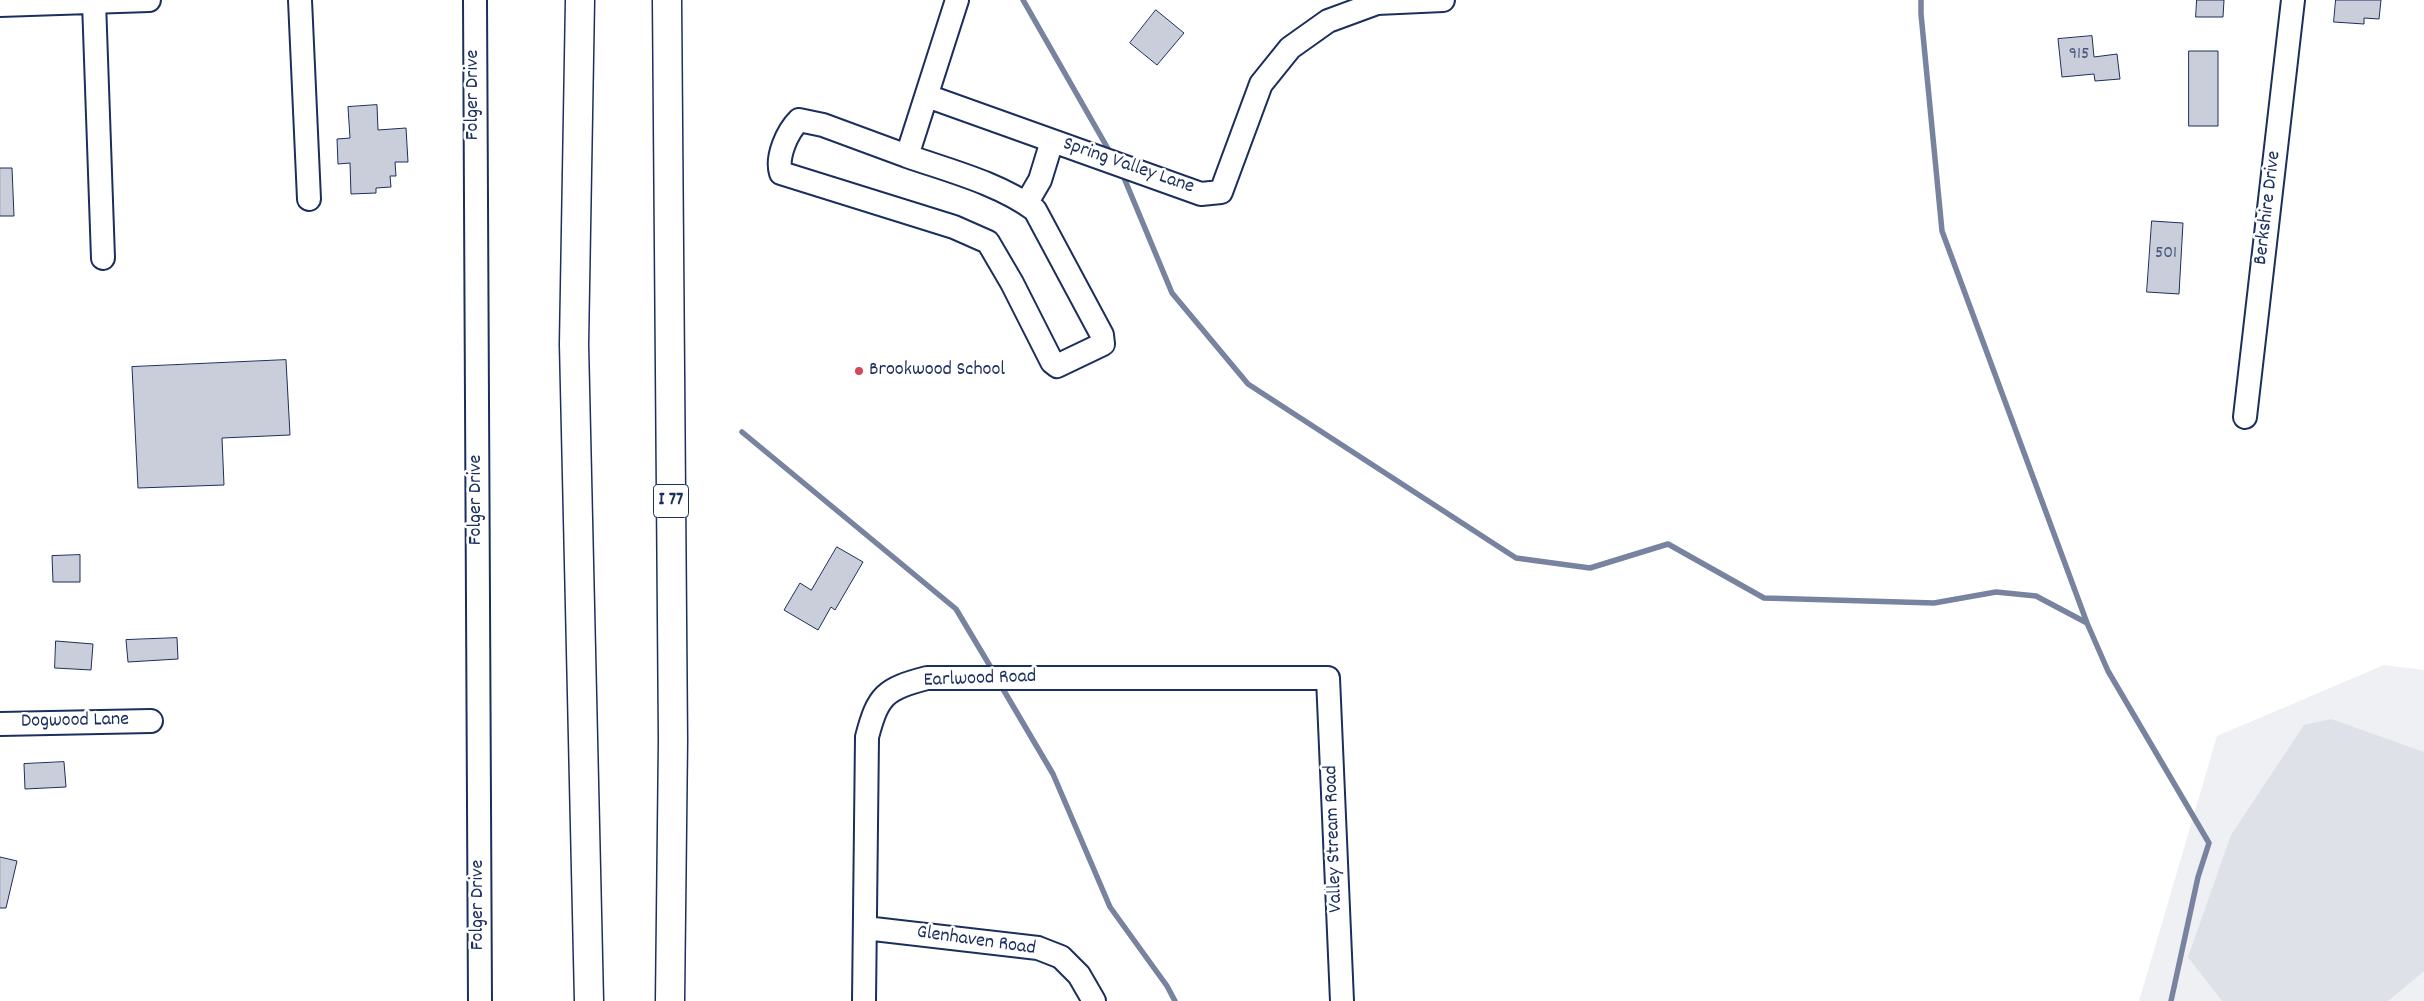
<!DOCTYPE html>
<style>
body{margin:0}
canvas{display:block;background:#fff}
</style>
<canvas width="2424" height="1001"></canvas>
<script>
const ctx = document.querySelector('canvas').getContext('2d');
ctx.lineJoin = 'round';
function paint(path, color) {
  ctx.fillStyle = color;
  ctx.fill(path, 'evenodd');
}
function strokePath(path, color, width, dash) {
  ctx.strokeStyle = color;
  ctx.lineWidth = width;
  ctx.lineCap = dash ? 'butt' : 'round';
  ctx.setLineDash(dash || []);
  ctx.stroke(path);
}
function write(font, color, halo, rows, align = 'center') {
  ctx.font = font + ' Dekko,sans-serif';
  ctx.lineWidth = 5;
  ctx.setLineDash([]);
  ctx.textBaseline = 'middle';
  ctx.strokeStyle = halo;
  ctx.fillStyle = color;
  for (const [text, x, y, turn = 0] of rows) {
    ctx.save();
    ctx.translate(x, y);
    ctx.rotate((+turn || 0) * Math.PI / 180);
    ctx.textAlign = isNaN(turn) ? turn : align;
    if (halo) ctx.strokeText(text, 0, 0);
    ctx.fillText(text, 0, 0);
    ctx.restore();
  }
}
const built = new Path2D(`
 M2384,665L2424,670V1001H2139L2217,736Z`);
const green = new Path2D(`
 M2331,719L2424,752V971L2388,1001H2222L2188,957L2231,835L2304,725Z`);
const stream = new Path2D(`
 M1023,0L1111,154
 M1921,0V14L1942,231L2087,623L2108,671L2209,843L2198,877L2171,1001
 M1122,173L1172,293L1248,384L1516,558L1590,568L1668,544L1764,598L1934,603L1996,592L2036,596L2087,623
 M742,432L956,609L993,671
 M1000,684L1053,774L1110,907L1167,986L1175,1001`);
const building = new Path2D(`
 M2197,0H2224L2223,17H2196Z
 M2336,0H2381L2379,19L2364,18V24L2334,22Z
 M1156,10L1184,33L1157,65L1130,43Z
 M2092,36L2094,57L2117,54L2120,79L2095,81L2094,74L2062,77L2058,39Z
 M2189,51H2218V126H2189Z
 M377,105L378,130L406,128L408,162H395L396,176H390L391,187L376,188V193L351,194L350,163L338,164L337,139L350,138L348,107Z
 M0,168H12L14,216H0Z
 M2152,221L2183,223L2179,294L2147,292Z
 M286,360L290,435L222,438L224,485L138,488L132,367Z
 M837,547L863,562L835,610L831,607L818,630L784,610L800,583L811,590Z
 M80,555V582H53L52,556Z
 M177,638L178,659L128,662L126,640Z
 M56,641L93,644L91,670L55,668Z
 M64,762L66,787L25,789L24,764Z
 M0,857L17,861L6,908H0Z`);
const minor = new Path2D(`
 M300,0L309,199
 M475,0L480,1001
 M94,2L103,258
 M0,5L149,0
 M927,96L1201,194L1221,192L1261,84L1290,48L1328,21L1377,3L1443,0
 M907,156C950,171 998,183 1035,210L1102,335L1103,344L1057,366L1052,362L1012,283L988,242L954,227L781,173C776,157 787,132 799,120L823,125L907,156L957,0
 M1026,204L1040,180L1052,141
 M2245,417L2293,0
 M0,724L151,721
 M865,928L1038,948L1061,957L1079,975L1094,1001
 M864,1001L867,737C878,695 885,689 927,678H1328L1342,1001`);
const highway = new Path2D(`
 M580,0L574,344L589,1001
 M667,0L673,740L670,1001`);
const markers = [
 [859,371,5,"#d1495b"]
];
const numberNames = [
 ["915",2079,56],
 ["501",2166,255]
];
const shields = [
 [671,501,35]
];
const shieldNames = [
 ["I 77",671,501]
];
const streetNames = [
 ["Folger Drive",474,95,-90],
 ["Spring Valley Lane",1128,167,19],
 ["Berkshire Drive",2269,208,-83],
 ["Folger Drive",477,500,-90],
 ["Earlwood Road",980,680,-2],
 ["Dogwood Lane",75,722,-1],
 ["Valley Stream Road",1335,839,-92],
 ["Folger Drive",479,905,-90],
 ["Glenhaven Road",976,942,8]
];
const poiNames = [
 ["Brookwood School",869,371]
];
paint(built, '#eff0f4');
paint(green, '#dee1e7');
strokePath(stream, '#77839f', 5.5);
paint(building, '#caceda');
strokePath(building, '#1b2f5e', 1);
strokePath(minor, '#1b2f5e', 26);
strokePath(highway, '#1b2f5e', 31);
strokePath(minor, '#fff', 22);
strokePath(highway, '#fff', 28);
for (const [x, y, r, color] of markers) {
  const dot = new Path2D();
  dot.arc(x, y, r, 0, 2 * Math.PI);
  ctx.fillStyle = color;
  ctx.fill(dot);
  strokePath(dot, '#fff', 2);
}
write('18px', '#47577d', null, numberNames);
for (const [x, y, w] of shields) {
  const box = new Path2D();
  box.roundRect(x - w / 2, y - 16.5, w, 33, 4);
  ctx.fillStyle = '#fff';
  ctx.fill(box);
  strokePath(box, '#1b2f5e', 1);
}
write('bold 19px', '#1b2f5e', null, shieldNames);
write('20px', '#1b2f5e', '#fff', streetNames);
write('20px', '#1b2f5e', '#fff', poiNames, 'left');
</script>
